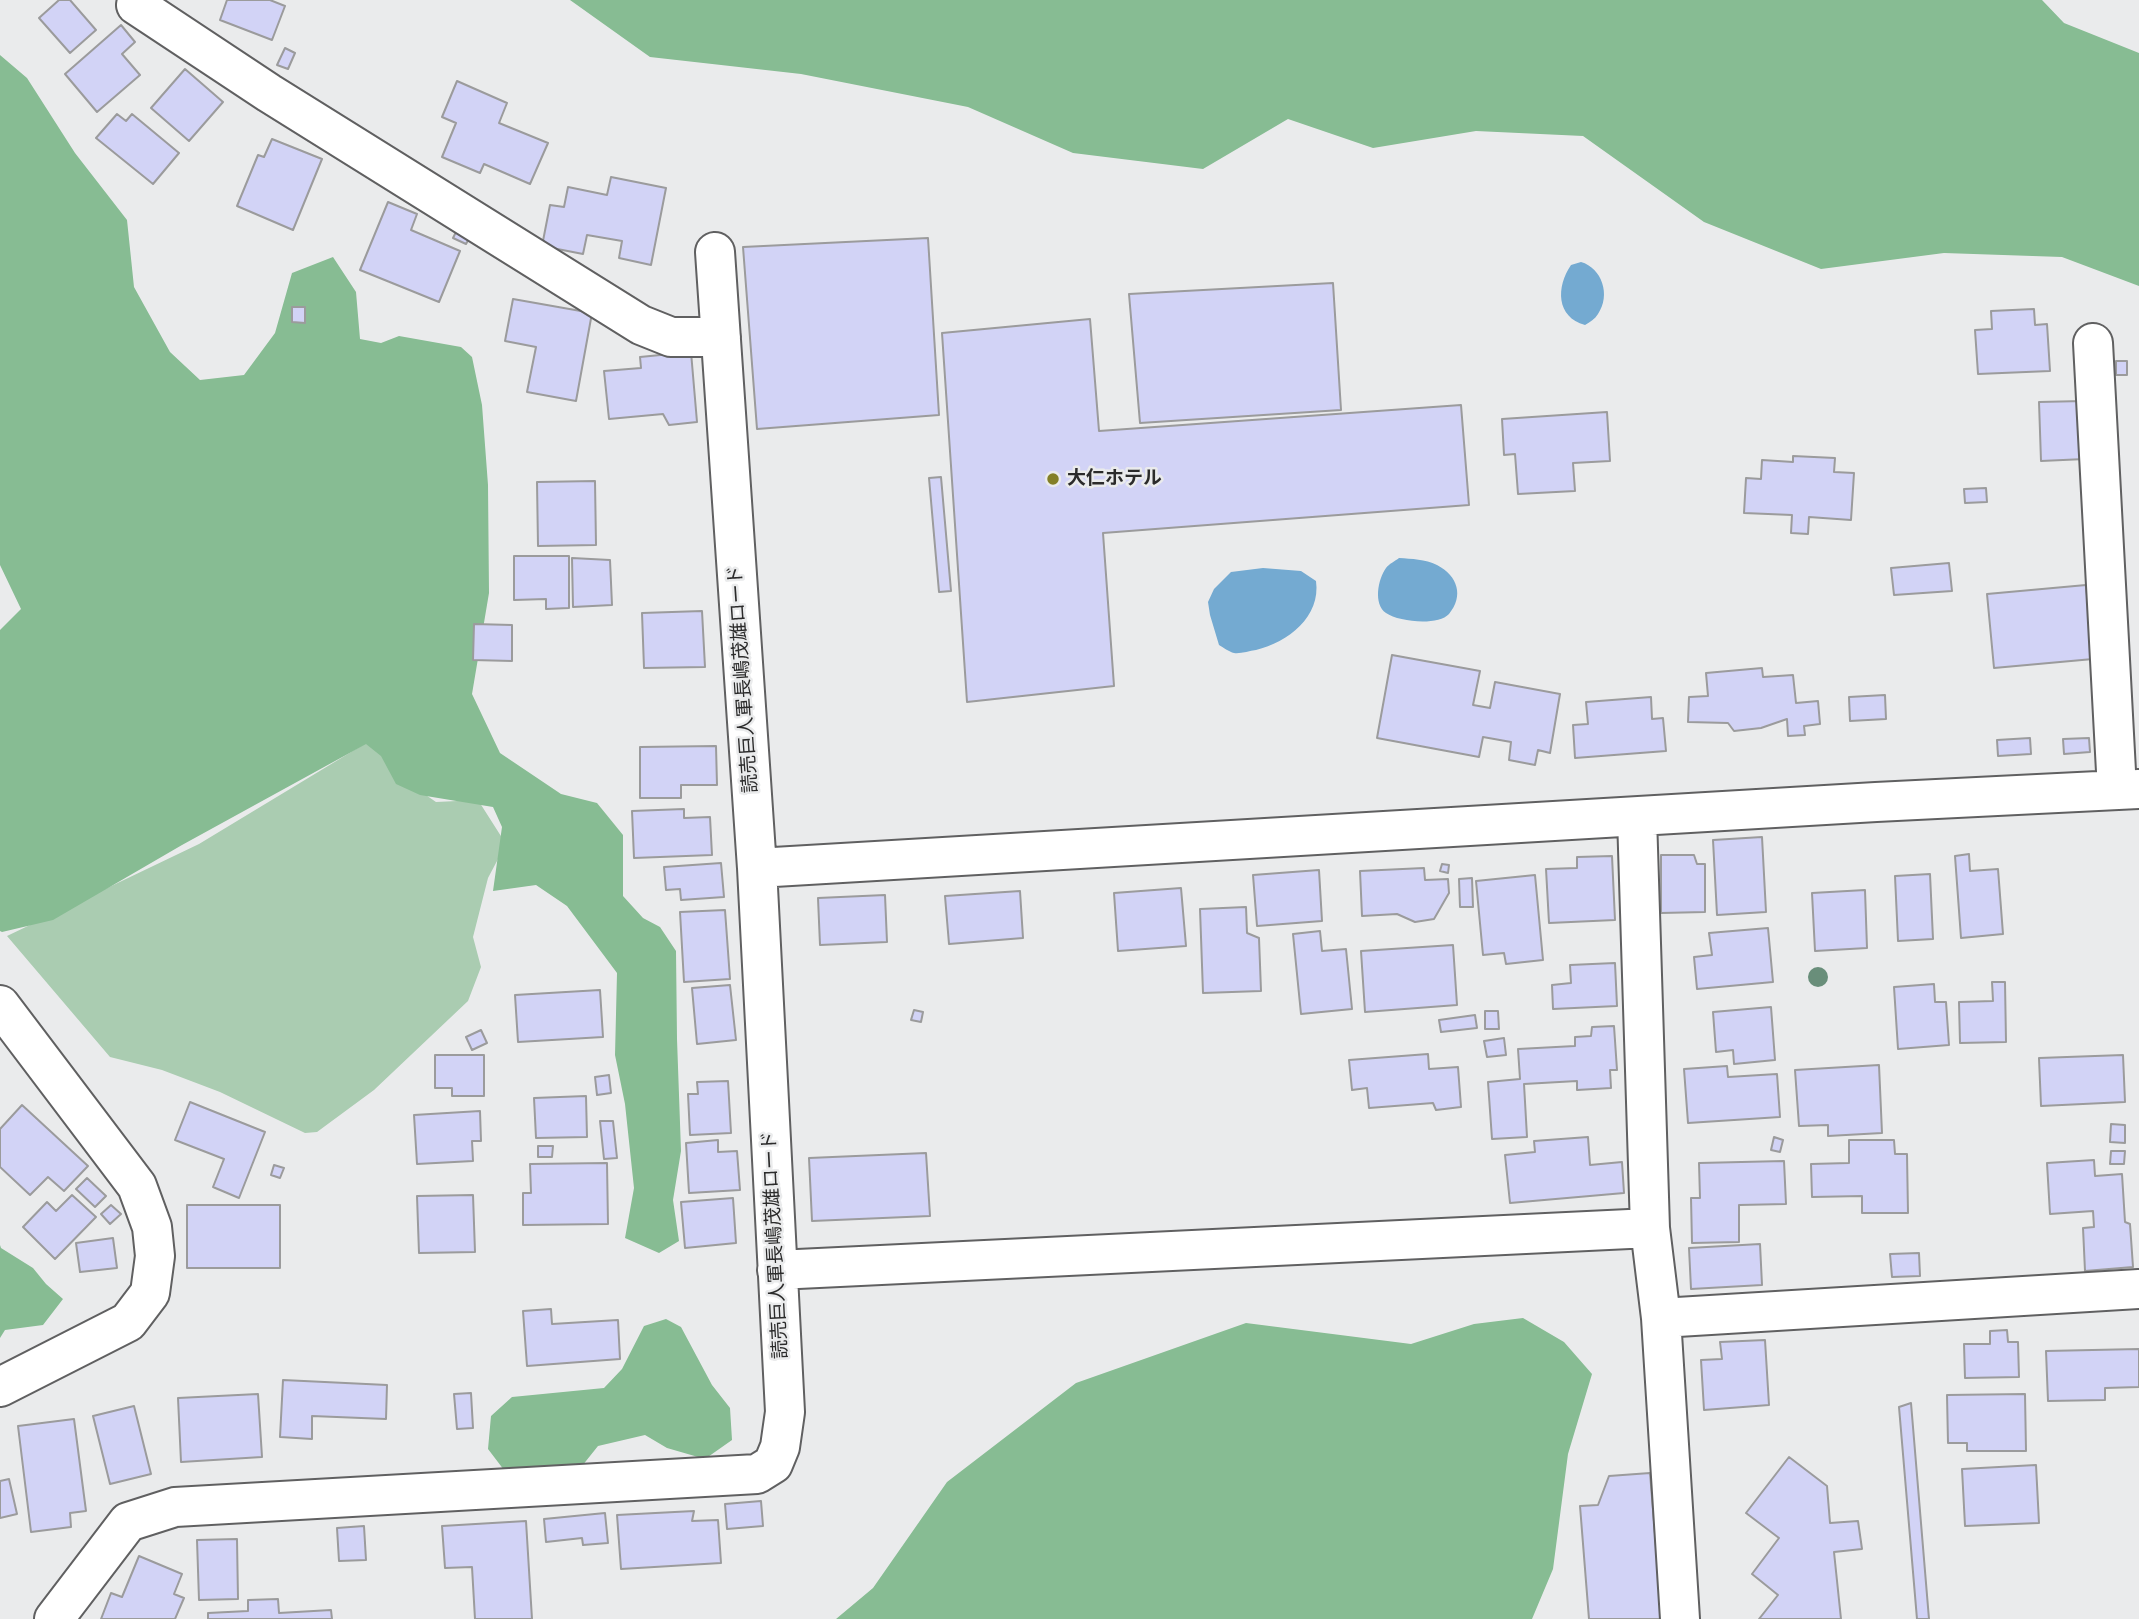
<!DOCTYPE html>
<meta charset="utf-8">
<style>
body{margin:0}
canvas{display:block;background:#eaebec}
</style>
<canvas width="2139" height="1619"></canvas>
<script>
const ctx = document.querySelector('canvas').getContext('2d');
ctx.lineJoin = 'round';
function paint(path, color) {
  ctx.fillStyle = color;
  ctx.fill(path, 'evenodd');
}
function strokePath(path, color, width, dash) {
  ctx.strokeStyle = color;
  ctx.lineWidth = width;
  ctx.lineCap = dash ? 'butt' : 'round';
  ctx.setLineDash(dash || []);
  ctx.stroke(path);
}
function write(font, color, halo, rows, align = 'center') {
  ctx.font = font + ' "Roboto Condensed","Noto Sans JP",sans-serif';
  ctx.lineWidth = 5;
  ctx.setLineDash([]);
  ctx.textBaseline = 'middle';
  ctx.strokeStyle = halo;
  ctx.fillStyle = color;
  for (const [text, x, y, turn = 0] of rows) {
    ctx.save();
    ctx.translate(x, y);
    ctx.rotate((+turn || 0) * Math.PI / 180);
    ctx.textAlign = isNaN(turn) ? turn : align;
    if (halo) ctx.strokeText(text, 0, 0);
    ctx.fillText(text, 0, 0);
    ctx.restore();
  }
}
const green = new Path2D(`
 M366,743L380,745L404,780L436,802L478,800L506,844L488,878L473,937L481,967L468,1001L374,1090L317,1132L305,1133L220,1092L162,1070L110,1057L7,936L199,844Z`);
const forest = new Path2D(`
 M570,0H2042L2064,23L2139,53V286L2062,257L1944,253L1821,269L1704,222L1583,136L1476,131L1373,148L1288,119L1203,169L1073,153L968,107L801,74L650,57Z
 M0,55L27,78L75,153L127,220L134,287L170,352L200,380L244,375L275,333L292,273L333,257L356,292L360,339L381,343L399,336L461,347L472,357L482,405L488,485L489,593L472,694L500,753L561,794L597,803L623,835V896L643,918L660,927L676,951L677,1039L681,1151L673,1200L679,1241L659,1253L625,1238L634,1188L625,1104L615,1055L617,973L567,906L536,885L493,891L502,827L493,807L420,795L396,784L381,756L366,744L182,845L53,920L2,932L0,931V630L21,609L0,565Z
 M0,1245L1,1248L33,1268L46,1284L63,1299L43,1325L5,1330L0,1338Z
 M1523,1318L1564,1342L1592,1374L1568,1454L1553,1569L1532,1619H836L873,1588L947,1482L1076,1383L1246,1323L1411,1344L1474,1324Z
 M666,1319L681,1327L712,1385L730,1408L732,1440L705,1459L667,1448L645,1435L598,1446L582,1466L504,1470L488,1449L491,1416L512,1397L604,1388L622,1369L644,1326Z`);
const water = new Path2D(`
 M1581,262C1602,268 1611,295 1598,314C1595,319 1590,322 1585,325C1556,317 1556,287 1571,265Z
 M1399,558C1412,559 1425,559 1437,565C1458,576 1464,596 1449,614C1438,626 1399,622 1386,613C1373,604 1378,579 1386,568C1389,564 1395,561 1399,558Z
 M1263,568L1301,571L1316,581C1321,617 1288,642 1256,650C1249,651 1240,654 1234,653C1229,652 1223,647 1219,645L1210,615L1208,602L1214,589L1231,572Z`);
const building = new Path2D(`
 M59,0H70L96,30L70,53L39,18Z
 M227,0H270L285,6L272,40L220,20Z
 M121,25L135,42L122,54L140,75L97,112L65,74Z
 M285,48L295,53L288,69L277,65Z
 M185,69L223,102L189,141L151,108Z
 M457,81L507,103L499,123L548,143L530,184L484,164L480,173L442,157L456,123L442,117Z
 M117,114L126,121L132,114L179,153L153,184L96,138Z
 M272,139L322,159L293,230L237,206L258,155L264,157Z
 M611,177L666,188L651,265L619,258L622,241L587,235L583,254L542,246L550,205L564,207L568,187L607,195Z
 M388,202L417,214L411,230L460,251L439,302L360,270Z
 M457,230L470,237L466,244L453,238Z
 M928,238L939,415L757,429L743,247Z
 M1333,283L1341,410L1140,423L1129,294Z
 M513,299L592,313L576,401L527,392L536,347L505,341Z
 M292,307H305V323L292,322Z
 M2034,309L2035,325L2047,324L2050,371L1978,374L1975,330L1992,329L1991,311Z
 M1090,319L1099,431L1461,405L1469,505L1103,533L1114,686L967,702L942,333Z
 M691,352L697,422L669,425L663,414L609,419L604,371L641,368L640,357Z
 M2116,361H2127V375H2116Z
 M2083,401L2085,459L2041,461L2039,402Z
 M1607,412L1610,461L1573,463L1575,491L1518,494L1515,454L1504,455L1502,419Z
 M1793,456L1835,458L1834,472L1854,473L1851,520L1809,517L1808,534L1791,533L1792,515L1744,513L1746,478L1761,479L1762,460L1793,462Z
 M941,477L951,591L939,592L929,478Z
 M595,481L596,545L538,546L537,482Z
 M1986,488L1987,502L1965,503L1964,489Z
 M514,556H569V608L546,609V599L514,600Z
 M572,558L610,560L612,605L573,607Z
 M1949,563L1952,591L1894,595L1891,568Z
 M2086,585L2093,659L1994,668L1987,594Z
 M702,611L705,667L644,668L642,613Z
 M474,624L512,625V661L473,660Z
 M1392,655L1480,671L1473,705L1490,708L1495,682L1560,694L1550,753L1538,750L1535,765L1509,760L1511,742L1483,737L1479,757L1377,738Z
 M1762,668L1763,677L1793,675L1796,703L1818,701L1820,724L1804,726L1805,735L1788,736L1787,719L1761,728L1734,731L1728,723L1688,722L1689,697L1708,696L1706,673Z
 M1885,695L1886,719L1850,721L1849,697Z
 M1651,697L1652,719L1663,718L1666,751L1575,758L1573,725L1588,724L1586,702Z
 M2030,738L2031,754L1998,756L1997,740Z
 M2089,738L2090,752L2064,754L2063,739Z
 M716,746L717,785H681V798H640V747Z
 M684,809V818L710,817L712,855L634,858L632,811Z
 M1762,837L1766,912L1717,915L1713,840Z
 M1969,854L1970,871L1998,869L2003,934L1961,938L1955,856Z
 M1661,855H1694L1697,864H1705V912L1661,913Z
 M1612,856L1615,920L1549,923L1546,869L1577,868V857Z
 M721,863L724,897L681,900L680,889L666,890L664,867Z
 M1442,864L1449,865L1448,873L1440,871Z
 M1424,868L1425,880L1448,879L1449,893L1434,919L1415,922L1397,914L1362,916L1360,871Z
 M1319,870L1322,921L1257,926L1253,875Z
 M1930,874L1933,939L1898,941L1895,876Z
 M1535,875L1543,960L1506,964L1504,953L1483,955L1476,881Z
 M1472,878L1473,907H1460L1459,879Z
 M1181,888L1186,946L1118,951L1114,893Z
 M1865,890L1867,948L1815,951L1812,893Z
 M1020,891L1023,938L949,944L945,896Z
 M885,895L887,942L820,945L818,898Z
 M1246,907L1247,933L1259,938L1261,991L1203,993L1200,909Z
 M725,910L730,979L684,982L680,912Z
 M1768,928L1773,982L1697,989L1694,957L1712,955L1709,933Z
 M1320,931L1322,951L1346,949L1352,1009L1301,1014L1293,934Z
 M1453,945L1457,1005L1365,1012L1361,951Z
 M1615,963L1617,1006L1553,1009L1552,985L1571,983L1570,965Z
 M1992,982H2005L2006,1042L1960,1043L1959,1002L1993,1001Z
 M1934,984L1935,1002H1946L1949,1045L1898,1049L1894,987Z
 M730,985L736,1040L697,1044L692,988Z
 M600,990L603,1037L518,1042L515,995Z
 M1771,1007L1775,1060L1734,1064L1733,1050L1716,1052L1713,1012Z
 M914,1010L923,1012L921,1022L911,1020Z
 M1485,1011H1498L1499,1029H1485Z
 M1475,1015L1477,1028L1441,1032L1439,1020Z
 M1614,1026L1617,1070H1610L1611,1088L1577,1090V1081L1524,1084L1527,1137L1492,1139L1488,1082L1520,1079L1518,1049L1575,1046V1037L1591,1036L1592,1027Z
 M481,1030L487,1043L472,1050L466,1037Z
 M1504,1038L1506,1055L1487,1057L1484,1041Z
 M1428,1054L1429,1069L1458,1067L1461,1107L1436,1110L1433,1103L1369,1108L1367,1088L1352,1090L1349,1060Z
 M435,1055H484V1096H452V1088H435Z
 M2123,1055L2125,1102L2041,1106L2039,1058Z
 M1879,1065L1882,1133L1828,1136V1125L1799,1126L1795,1070Z
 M1727,1066L1728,1077L1777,1074L1780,1117L1688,1123L1684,1069Z
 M609,1075L611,1093L597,1095L595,1077Z
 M728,1081L731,1133L690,1135L688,1094H698L697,1082Z
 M586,1096L587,1137L536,1138L534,1098Z
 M190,1102L265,1132L239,1198L213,1187L224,1159L175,1140Z
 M22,1105L88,1166L64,1191L48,1177L30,1195L0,1167V1129Z
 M480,1111L481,1141H472L473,1161L417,1164L414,1115Z
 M600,1121H613L617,1158L604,1159Z
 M2111,1124L2125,1125V1143L2110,1142Z
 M1588,1137L1590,1165L1622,1162L1624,1193L1510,1203L1505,1155L1535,1152L1534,1141Z
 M1774,1137L1783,1140L1780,1152L1771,1150Z
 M718,1140V1152L737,1151L740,1190L689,1193L686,1143Z
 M1849,1140H1894L1895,1154H1907L1908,1213H1862V1196L1812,1197L1811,1164L1849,1163Z
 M538,1146H553L552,1157H538Z
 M2111,1151H2125L2124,1164H2110Z
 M926,1153L930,1216L812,1221L809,1158Z
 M2094,1160L2095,1176L2122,1174L2125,1222L2130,1224L2133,1267L2085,1271L2083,1228L2094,1227L2093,1211L2050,1214L2047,1163Z
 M1784,1161L1786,1204L1739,1205V1242L1692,1243L1691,1198H1700L1699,1163Z
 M607,1163L608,1224L523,1225V1193H531L530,1164Z
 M274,1165L284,1168L280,1178L271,1175Z
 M87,1178L106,1196L95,1207L76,1189Z
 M72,1195L96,1217L55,1259L23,1227L47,1202L56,1211Z
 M473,1195L475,1252L419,1253L417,1196Z
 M733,1198L736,1243L685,1248L681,1202Z
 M111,1205L121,1214L110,1224L101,1214Z
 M187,1205H280V1268H187Z
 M113,1238L117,1268L80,1272L76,1243Z
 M1760,1244L1762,1285L1691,1289L1689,1248Z
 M1919,1253L1920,1276L1892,1277L1890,1254Z
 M551,1309L552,1324L618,1320L620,1359L527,1366L523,1311Z
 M2007,1330L2008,1342H2018L2019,1377L1965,1378L1964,1344H1990V1331Z
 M1765,1340L1769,1405L1704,1410L1701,1360L1722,1359L1720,1342Z
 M2139,1349V1387L2105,1388V1400L2048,1401L2046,1351Z
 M283,1380L387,1385L386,1419L312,1416V1439L280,1437Z
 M471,1393L473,1428L457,1429L454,1394Z
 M258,1394L262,1457L181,1462L178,1398Z
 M2025,1394L2026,1451H1967V1443H1948L1947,1395Z
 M1911,1403L1929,1619H1917L1899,1407Z
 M134,1406L151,1474L110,1484L93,1416Z
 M74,1419L86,1511L70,1513L71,1527L31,1532L18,1426Z
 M1789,1457L1827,1486L1830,1523L1858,1521L1862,1549L1834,1552L1841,1619H1759L1778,1595L1752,1574L1779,1538L1746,1513Z
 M2036,1465L2039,1523L1965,1526L1962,1469Z
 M1650,1473L1662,1619H1589L1580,1506L1598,1505L1609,1476Z
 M9,1479L17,1514L0,1518V1481Z
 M761,1501L763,1526L727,1529L725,1504Z
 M694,1511L692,1521L718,1520L721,1563L621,1569L617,1515Z
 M605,1513L608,1543L583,1545L582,1538L546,1542L544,1519Z
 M526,1521L532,1619H475L472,1567L445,1568L442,1526Z
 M364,1526L366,1560L339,1561L337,1528Z
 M237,1539L238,1599L199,1600L197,1540Z
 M139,1556L182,1574L174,1594L184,1598L175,1619H101L111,1593L122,1597Z
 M278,1599L279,1613L331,1610L332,1619H208V1613L248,1611V1600Z`);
const minor = new Path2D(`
 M136,5L269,93L641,325L671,337H721
 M2093,343L2117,790
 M1637,817L1650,1228L1661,1318L1680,1619
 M757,868L1876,802L2139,789
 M0,1005L137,1186L152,1227L155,1256L150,1293L128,1322L0,1387
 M777,1270L1650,1228
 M1661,1318L2139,1289
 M54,1619L128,1522L175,1507L757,1474L773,1464L780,1447L785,1412L757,868L715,252`);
const trees = [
 [1818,977]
];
const markers = [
 [1053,479,7,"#837f27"]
];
const poiNames = [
 ["大仁ホテル",1067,479]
];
const streetNames = [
 ["読売巨人軍長嶋茂雄ロード",744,679,-94],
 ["読売巨人軍長嶋茂雄ロード",776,1245,-93]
];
paint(green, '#aaccb1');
paint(forest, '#87bc93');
paint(water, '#74aad1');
paint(building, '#d2d3f6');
strokePath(building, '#9b9b9c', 2);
strokePath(minor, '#606061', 42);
strokePath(minor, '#fff', 38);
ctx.fillStyle = '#698e7a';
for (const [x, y] of trees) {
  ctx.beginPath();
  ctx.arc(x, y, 10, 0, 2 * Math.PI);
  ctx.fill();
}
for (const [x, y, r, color] of markers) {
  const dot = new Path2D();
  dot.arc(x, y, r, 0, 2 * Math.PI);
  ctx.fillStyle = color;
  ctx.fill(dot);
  strokePath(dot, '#eaebec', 2.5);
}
write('bold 19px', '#2b2b2b', '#eaebec', poiNames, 'left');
write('19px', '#2b2b2b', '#eaebec', streetNames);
</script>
